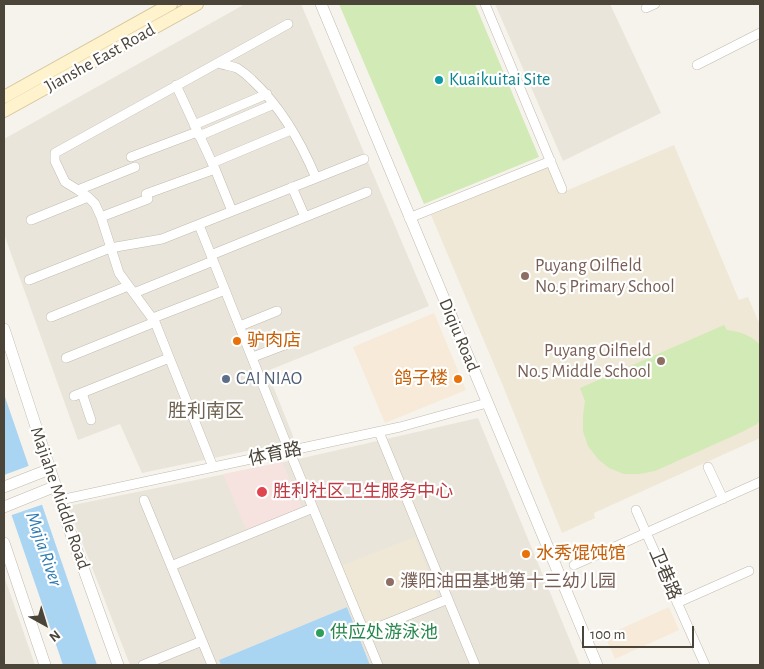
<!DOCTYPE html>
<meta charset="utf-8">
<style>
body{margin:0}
#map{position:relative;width:764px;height:669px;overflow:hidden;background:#f6f3ec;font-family:"Alegreya Sans",sans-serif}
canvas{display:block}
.frame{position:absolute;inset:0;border:5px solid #4b4439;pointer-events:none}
.north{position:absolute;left:20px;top:599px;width:50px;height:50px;-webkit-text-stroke:4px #fff;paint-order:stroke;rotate:141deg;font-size:14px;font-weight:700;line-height:20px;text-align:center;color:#4b4439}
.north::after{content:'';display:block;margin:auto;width:18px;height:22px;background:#4b4439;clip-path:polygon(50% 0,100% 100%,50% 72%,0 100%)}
.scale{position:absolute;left:582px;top:626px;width:112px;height:22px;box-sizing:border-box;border:2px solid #4b4439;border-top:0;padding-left:6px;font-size:15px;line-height:18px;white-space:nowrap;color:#4b4439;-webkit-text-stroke:4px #fff;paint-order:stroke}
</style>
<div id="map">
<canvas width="764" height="669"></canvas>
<div class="frame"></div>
<div class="north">N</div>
<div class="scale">100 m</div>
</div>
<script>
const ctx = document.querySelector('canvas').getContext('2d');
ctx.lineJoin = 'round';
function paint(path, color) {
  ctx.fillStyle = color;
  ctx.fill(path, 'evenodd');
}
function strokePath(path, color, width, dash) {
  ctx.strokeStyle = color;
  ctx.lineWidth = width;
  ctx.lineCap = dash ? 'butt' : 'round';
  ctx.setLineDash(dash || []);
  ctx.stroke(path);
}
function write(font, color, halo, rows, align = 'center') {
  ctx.font = font + ' "Alegreya Sans","Noto Sans SC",sans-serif';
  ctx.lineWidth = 4.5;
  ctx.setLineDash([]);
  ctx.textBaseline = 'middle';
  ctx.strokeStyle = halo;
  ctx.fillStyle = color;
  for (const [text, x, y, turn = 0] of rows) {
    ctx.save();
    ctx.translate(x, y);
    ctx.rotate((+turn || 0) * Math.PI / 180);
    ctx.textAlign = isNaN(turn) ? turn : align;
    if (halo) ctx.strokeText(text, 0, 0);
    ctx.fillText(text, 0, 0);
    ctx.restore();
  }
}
const residential = new Path2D(`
 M245,4H301L429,306L267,371L295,441L142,473L120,424L78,440L4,234V139Z
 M495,4H610L661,113L563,161Z
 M478,418L580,665H370L347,607L219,660L221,665H130L68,506L294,460Z
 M4,576L35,665H4Z`);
const commercial = new Path2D(`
 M434,313L466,390L385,423L353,347Z
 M669,607L679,630L615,659L605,636Z`);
const education = new Path2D(`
 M674,145L739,300L748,297L760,325V438L594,513L595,518L562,533L503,386L431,215L549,166L561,193Z
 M415,537L438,598L367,626L341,566Z`);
const medical = new Path2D(`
 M282,462L303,510L247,532L223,474Z`);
const green = new Path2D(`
 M339,4H475L539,157L424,204Z
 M724,325L727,330C741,332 751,335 760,345V420L757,424L742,432L655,471L639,474H624L609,468L598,459L588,446L583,431V415L585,401L580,388Z`);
const water = new Path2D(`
 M4,394L97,665H63L4,493Z
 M347,607L370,665H221L219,660Z`);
const pier = new Path2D(`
 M31,465L44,504L9,516L4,500V475Z`);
const minor = new Path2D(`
 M485,4L562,189
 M646,8L655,4
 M218,63C224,65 231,66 237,68C242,71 248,76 252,80C280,106 301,142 316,178
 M697,65L760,33
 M176,85L215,169L232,211
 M194,125L267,94
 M199,136L274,104
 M131,157L197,132
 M212,163L291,130
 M292,187L305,217
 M78,190L135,167
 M146,194L215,169
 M101,217L148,199
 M409,218L551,161
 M31,220L88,197
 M199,225L286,443L378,665
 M211,255L367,192
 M29,280L110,248L162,239L364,159
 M134,293L213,261
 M51,317L128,286
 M153,318L225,290
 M240,326L277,311
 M253,357L292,342
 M66,358L155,322
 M82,393L91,420
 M74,396L169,358
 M379,432L475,665
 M213,467L155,322L119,273L101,217L95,204L88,197L78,190L65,182L55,161V153L288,24
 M708,467L723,499
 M60,500L400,427L487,403
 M144,500L212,665
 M636,510L705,665
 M574,565L760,482
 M171,566L313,508
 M677,603L749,571
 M364,633L448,599
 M143,665L202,641`);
const tertiary = new Path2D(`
 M321,4L597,665
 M4,329L60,500L66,520L118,665
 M4,487L50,469
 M4,507L56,486
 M4,543L45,665`);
const secondary = new Path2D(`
 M4,97L171,4
 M4,111L197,4`);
const markers = [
 [439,80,5,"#0f9aa8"],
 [525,276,5,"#8d6e63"],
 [237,341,5,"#e8710a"],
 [661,361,5,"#8d6e63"],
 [226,379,5,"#5c6f8a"],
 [458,379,5,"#e8710a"],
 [262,492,6,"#e0444e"],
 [526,554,5,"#e8710a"],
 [390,582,5,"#8d6e63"],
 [320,633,5,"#2e9e5b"]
];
const streetNames = [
 ["Jianshe East Road",100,58,-29],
 ["Diqiu Road",459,335,67],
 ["体育路",275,454,-12],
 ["Majiahe Middle Road",60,498,71],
 ["卫巷路",665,574,67]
];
const cultureNames = [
 ["Kuaikuitai Site",449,80]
];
const educationNames = [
 ["Puyang Oilfield",535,266],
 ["No.5 Primary School",535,287],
 ["Puyang Oilfield",651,351,"right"],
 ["No.5 Middle School",651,372,"right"],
 ["濮阳油田基地第十三幼儿园",400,582]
];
const foodNames = [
 ["驴肉店",247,341],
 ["鸽子楼",448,379,"right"],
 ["水秀馄饨馆",536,554]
];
const serviceNames = [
 ["CAI NIAO",236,379]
];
const healthNames = [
 ["胜利社区卫生服务中心",273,492]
];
const leisureNames = [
 ["供应处游泳池",330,633]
];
const neighbourhoodNames = [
 ["胜利南区",206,411]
];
const waterNames = [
 ["Majia River",44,549,71]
];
paint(residential, '#eae5da');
paint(commercial, '#f7ead8');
paint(education, '#efe8d6');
paint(medical, '#f6e3e0');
paint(green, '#d2eab5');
paint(water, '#a9d4f2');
paint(pier, '#f6f3ec');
strokePath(minor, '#c2bbae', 10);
strokePath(tertiary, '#c2bbae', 12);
strokePath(secondary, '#d6c79b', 14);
strokePath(minor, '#fff', 9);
strokePath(tertiary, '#fff', 11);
strokePath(secondary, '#fff3cd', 12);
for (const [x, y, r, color] of markers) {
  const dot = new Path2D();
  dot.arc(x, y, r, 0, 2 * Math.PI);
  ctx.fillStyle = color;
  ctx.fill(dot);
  strokePath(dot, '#fff', 2);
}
write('18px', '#4b4439', '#fff', streetNames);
write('18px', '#0d838f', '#fff', cultureNames, 'left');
write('18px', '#785e54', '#fff', educationNames, 'left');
write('18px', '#c56008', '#fff', foodNames, 'left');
write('18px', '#4e5e75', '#fff', serviceNames, 'left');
write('18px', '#be3a42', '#fff', healthNames, 'left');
write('18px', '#27864d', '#fff', leisureNames, 'left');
write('19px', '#6e6250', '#fff', neighbourhoodNames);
write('italic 19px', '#2e7ab2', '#fff', waterNames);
</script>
